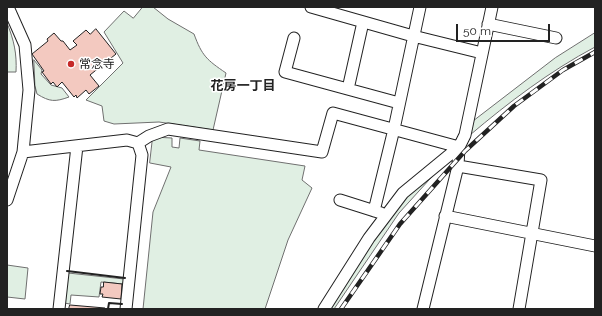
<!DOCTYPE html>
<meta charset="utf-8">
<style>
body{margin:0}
#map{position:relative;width:602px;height:316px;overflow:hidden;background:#fff;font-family:Raleway,sans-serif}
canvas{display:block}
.frame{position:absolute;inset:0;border:8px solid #222;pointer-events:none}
.scale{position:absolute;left:456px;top:24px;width:94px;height:18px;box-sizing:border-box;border:2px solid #222;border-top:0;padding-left:5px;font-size:12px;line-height:14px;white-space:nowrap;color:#222;-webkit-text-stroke:3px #fff;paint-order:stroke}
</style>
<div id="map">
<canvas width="602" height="316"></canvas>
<div class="frame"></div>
<div class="scale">50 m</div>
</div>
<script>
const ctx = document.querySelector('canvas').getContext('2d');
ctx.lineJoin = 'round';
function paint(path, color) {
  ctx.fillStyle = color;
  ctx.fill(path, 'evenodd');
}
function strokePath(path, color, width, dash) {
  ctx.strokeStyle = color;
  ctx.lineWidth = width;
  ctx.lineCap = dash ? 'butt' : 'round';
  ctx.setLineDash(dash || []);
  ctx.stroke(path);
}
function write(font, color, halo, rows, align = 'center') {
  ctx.font = font + ' Raleway,"Noto Sans JP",sans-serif';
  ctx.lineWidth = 3;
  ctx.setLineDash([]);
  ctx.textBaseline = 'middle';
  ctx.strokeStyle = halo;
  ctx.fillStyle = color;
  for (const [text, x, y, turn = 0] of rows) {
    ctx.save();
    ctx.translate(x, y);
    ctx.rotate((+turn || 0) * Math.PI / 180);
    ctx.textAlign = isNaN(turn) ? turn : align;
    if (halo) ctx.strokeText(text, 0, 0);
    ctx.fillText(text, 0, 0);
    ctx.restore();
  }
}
const green = new Path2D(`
 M143,7H153L168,19L194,34C202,56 207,60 226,73L213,130L159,122L114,124L104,121L102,106L86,100L123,63L104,32L124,11L133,18Z
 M7,23C14,40 17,54 16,72H7Z
 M595,33V47C550,71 509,102 470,135L473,121L555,58Z
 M34,60L42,70L41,74L51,85L62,88L69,97C55,102 50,102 37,94L35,86Z
 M153,137L172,138V147L179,148L180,138L200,141L199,150L305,166L302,180L312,188L288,240L265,309H143L153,212L171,167L150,163Z
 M439,169L399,213L334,309H328L364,253L408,195Z
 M7,265L28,268L25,299L7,297Z
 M68,273L124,279L123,284L101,282L99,297L71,295L70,304L64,303Z`);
const building = new Path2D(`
 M96,29L116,54L90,75L99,86L89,94L86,90L77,98L76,95L74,97L62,82L57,87L53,82L51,84L42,72L44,71L32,54L48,41L47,39L54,33L61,41H63L70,50L77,45L73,41L86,30L90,34Z
 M104,282L122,284L121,299L102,297L103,294H100L101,287H103Z
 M70,305L105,308V309H69Z`);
const minor = new Path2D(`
 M311,7L413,36L482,53
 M488,24L556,38
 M294,38L285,72L399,103
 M348,89L363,22
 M23,152L127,140L138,143L149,136L168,129L322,152L333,113L459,147
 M458,166L541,180L519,309
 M7,200L23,152L29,90L25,45L8,7
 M340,200L381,213
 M374,211L394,129L420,7
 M445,216L595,246
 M59,309L77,146
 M126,309L142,155L138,143
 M324,309L369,238L403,193L459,147
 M423,309L458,166L459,147L465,135L492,7`);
const rail = new Path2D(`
 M341,309L400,224L465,151L514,106L563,70L595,52`);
const wall = new Path2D(`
 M67,271L125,278
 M108,309L109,303L122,304`);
const markers = [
 [71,64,4,"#c62828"]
];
const poiNames = [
 ["常念寺",79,64]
];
const neighbourhoodNames = [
 ["花房一丁目",243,86]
];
paint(green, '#e0efe3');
strokePath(green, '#6f6f6f', 1);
paint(building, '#f3c9c0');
strokePath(building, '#222', 1);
strokePath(minor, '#222', 13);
strokePath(minor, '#fff', 11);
strokePath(rail, '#222', 4.5);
strokePath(rail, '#fff', 3, [9]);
strokePath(wall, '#222', 2);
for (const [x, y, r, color] of markers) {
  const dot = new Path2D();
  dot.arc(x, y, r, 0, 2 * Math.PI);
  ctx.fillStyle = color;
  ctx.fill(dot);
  strokePath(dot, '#fff', 1.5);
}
write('12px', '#222', '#fff', poiNames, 'left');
write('bold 13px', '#222', '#fff', neighbourhoodNames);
</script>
